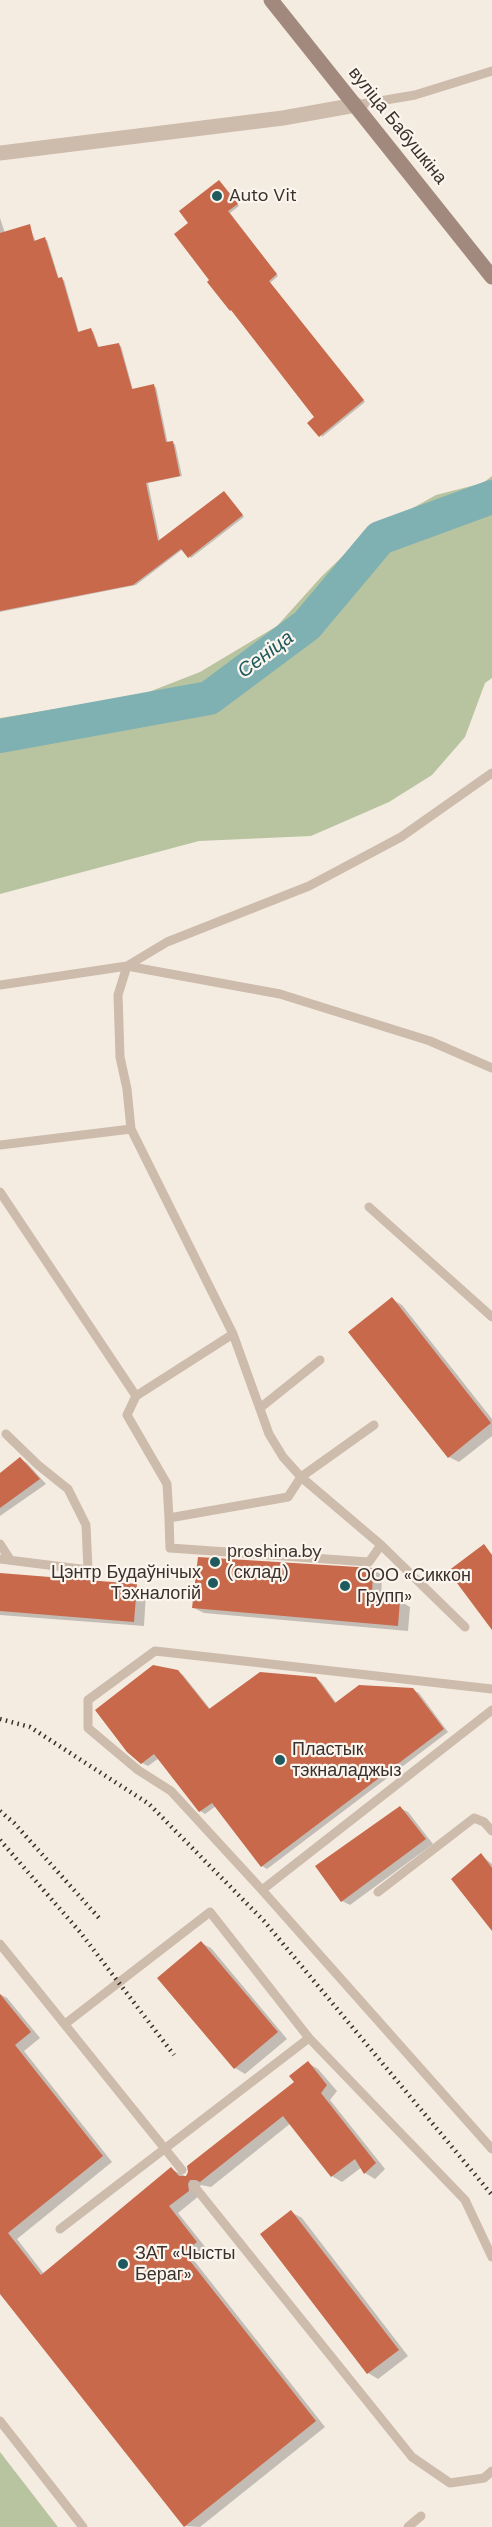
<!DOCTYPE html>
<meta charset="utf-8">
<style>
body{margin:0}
canvas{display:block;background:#f4ebe1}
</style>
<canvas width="492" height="2527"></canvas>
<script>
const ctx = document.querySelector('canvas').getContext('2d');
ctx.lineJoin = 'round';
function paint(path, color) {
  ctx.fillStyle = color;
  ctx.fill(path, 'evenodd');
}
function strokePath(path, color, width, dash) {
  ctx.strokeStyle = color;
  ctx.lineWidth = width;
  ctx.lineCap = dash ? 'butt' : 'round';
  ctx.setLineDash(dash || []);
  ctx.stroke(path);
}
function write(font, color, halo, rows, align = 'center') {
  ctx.font = font + ' "DM Sans",sans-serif';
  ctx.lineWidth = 4.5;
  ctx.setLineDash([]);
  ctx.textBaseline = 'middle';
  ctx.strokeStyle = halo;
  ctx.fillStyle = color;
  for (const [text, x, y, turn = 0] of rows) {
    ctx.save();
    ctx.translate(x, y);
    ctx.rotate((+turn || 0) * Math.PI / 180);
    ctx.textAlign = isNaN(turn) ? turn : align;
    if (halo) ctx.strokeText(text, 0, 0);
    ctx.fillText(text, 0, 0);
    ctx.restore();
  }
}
const green = new Path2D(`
 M492,476V678L485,683L465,737L432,775L389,802L311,836L199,841L0,894V718L141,695L200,672L277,626L322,576L365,535L436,495L483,483Z
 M0,2452L58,2527H0Z`);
const shadow = new Path2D(`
 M221,183L239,206L230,213L278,276L270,283L365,402L322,437L316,417L231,310L211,280L190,223Z
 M0,218L5,233L29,226L36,242L47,240L59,279L64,280L79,333L93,331L99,348L121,346L133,390L156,387L168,444H175L182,476L148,483L160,542L226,494L244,517L191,558L183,549L136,585L0,612Z
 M392,1299L402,1305L492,1419V1436L459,1462L449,1457Z
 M20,1459L27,1463L46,1484L0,1516V1475Z
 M372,1569L382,1575L381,1600L400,1601L410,1607L408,1631L204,1613L194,1608Z
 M0,1574L136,1586L146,1592L144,1626L0,1615Z
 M177,1671L183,1675L211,1710L315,1678L321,1682L337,1704L413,1690L419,1693L448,1732L267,1869L262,1866L216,1806L205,1814L200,1811L159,1758L148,1766L142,1763Z
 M400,1808L408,1812L433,1844L350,1905L342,1901Z
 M481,1855L492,1864V1928Z
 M201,1943L211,1948L287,2039L245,2074L235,2068L159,1978Z
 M0,1994L7,1998L40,2038L24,2051L112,2162L17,2239L44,2274L171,2169L187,2177L297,2082L308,2063L318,2069L337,2091L330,2100L385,2169L375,2179L365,2173L362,2167L342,2182L332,2176L291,2123L211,2187L201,2185L197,2190L199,2196L178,2213L206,2248L192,2258L325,2427L200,2527L184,2526L0,2291Z
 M291,2212L302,2218L408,2356L378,2379L368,2373L262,2235Z`);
const river = new Path2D(`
 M0,736L209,698L307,625L380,538L492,497`);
const building = new Path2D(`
 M219,180L238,204L228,211L277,274L269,281L364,400L319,437L307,423L314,417L231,310L230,311L207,282L209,280L174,234L188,223L179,211Z
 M30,224L34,241L45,237L58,278L62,277L78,332L91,328L98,347L119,343L132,389L154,384L166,442L173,441L180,476L146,483L158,541L224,491L243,515L188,558L181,549L133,585L0,611V233Z
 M392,1297L491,1423L448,1458L348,1332Z
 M20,1457L40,1479L0,1508V1473Z
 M484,1544L492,1555V1630L448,1571Z
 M198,1557L373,1568L372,1598L400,1600L398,1626L192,1608Z
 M0,1573L137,1584L134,1622L0,1611Z
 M153,1665L178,1670L209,1709L260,1672L316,1677L335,1703L359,1685L413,1688L444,1729L261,1867L212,1803L199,1812L154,1754L141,1764L127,1752L95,1710Z
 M400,1806L426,1839L341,1902L315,1866Z
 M481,1853L492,1868V1931L451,1879Z
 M201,1941L278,2032L234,2069L157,1978Z
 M0,1994L31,2032L15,2045L103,2156L8,2233L41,2275L171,2167L179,2176H186L188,2172L187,2166L294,2082L289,2076L308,2061L327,2085L321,2093L376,2163L364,2174L355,2159L331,2177L283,2116L200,2182L196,2180H190L188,2184L189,2191L169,2206L197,2242L183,2252L316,2421L184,2527L0,2294Z
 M291,2210L399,2350L367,2374L260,2234Z`);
const lane = new Path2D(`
 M356,105L415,95L492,71
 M0,985L127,966L167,942L309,886L401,837L492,773
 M0,1145L131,1129
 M0,1192L136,1396
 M369,1207L492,1317
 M260,1408L320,1360
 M374,1425L301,1477L288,1497L169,1518L170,1548L369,1562L381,1545
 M169,1518L167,1484L127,1415L136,1396L233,1334
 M0,1544L9,1558
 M0,1559L88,1570L86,1525L68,1489L38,1465L6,1434
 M465,1627L381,1545L301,1477L283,1457L269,1434L233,1334L131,1129L127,1089L120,1057L118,995L127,966L280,994L430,1041L492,1068
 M492,1710L262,1890L492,2149
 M262,1890L171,1791L138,1770L88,1728V1700L155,1651L492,1689
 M378,1892L474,1818L484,1822L492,1831
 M0,1944L182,2170
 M65,2024L210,1912L309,2038L465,2200L492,2257
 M194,2186L412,2457L450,2483L484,2478L492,2471
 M60,2229L309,2038
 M0,2421L83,2527
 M408,2527L421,2516`);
const street = new Path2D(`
 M0,153L283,118L356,105`);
const secondary = new Path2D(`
 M271,0L492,277`);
const rail = new Path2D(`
 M0,1719L30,1727L149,1804L264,1921L492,2195
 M0,1811L14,1823L99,1918
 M0,1840L80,1932L174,2055`);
const markers = [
 [217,196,6,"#1f5a5e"],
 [215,1562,6,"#1f5a5e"],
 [213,1583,6,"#1f5a5e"],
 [345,1586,6,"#1f5a5e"],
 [280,1760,6,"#1f5a5e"],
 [123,2264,6,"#1f5a5e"]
];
const streetNames = [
 ["вуліца Бабушкіна",397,126,51]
];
const poiNames = [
 ["Auto Vit",229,196],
 ["рroshina.by",227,1552],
 ["(склад)",227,1573],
 ["Цэнтр Будаўнічых",201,1573,"right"],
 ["Тэхналогій",201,1594,"right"],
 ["ООО «Сиккон",357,1576],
 ["Групп»",357,1597],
 ["Пластык",292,1750],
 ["тэкналаджыз",292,1771],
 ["ЗАТ «Чысты",135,2254],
 ["Бераг»",135,2275]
];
const waterNames = [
 ["Сеніца",266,655,-37]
];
paint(green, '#b8c4a0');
paint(shadow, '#0003');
strokePath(river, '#7fb0b2', 34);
paint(building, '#c8694b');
strokePath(lane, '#cdbbac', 9);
strokePath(street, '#cdbbac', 15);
strokePath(secondary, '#a18a7d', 15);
strokePath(rail, '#3b302b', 4.5, [1.5, 4.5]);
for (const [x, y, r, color] of markers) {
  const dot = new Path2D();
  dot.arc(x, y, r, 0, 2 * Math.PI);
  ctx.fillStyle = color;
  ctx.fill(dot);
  strokePath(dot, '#fbf5ee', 2);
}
write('18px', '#3b302b', '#fbf5ee', streetNames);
write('18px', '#3b302b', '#fbf5ee', poiNames, 'left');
write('italic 20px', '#1f5a5e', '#fbf5ee', waterNames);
</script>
